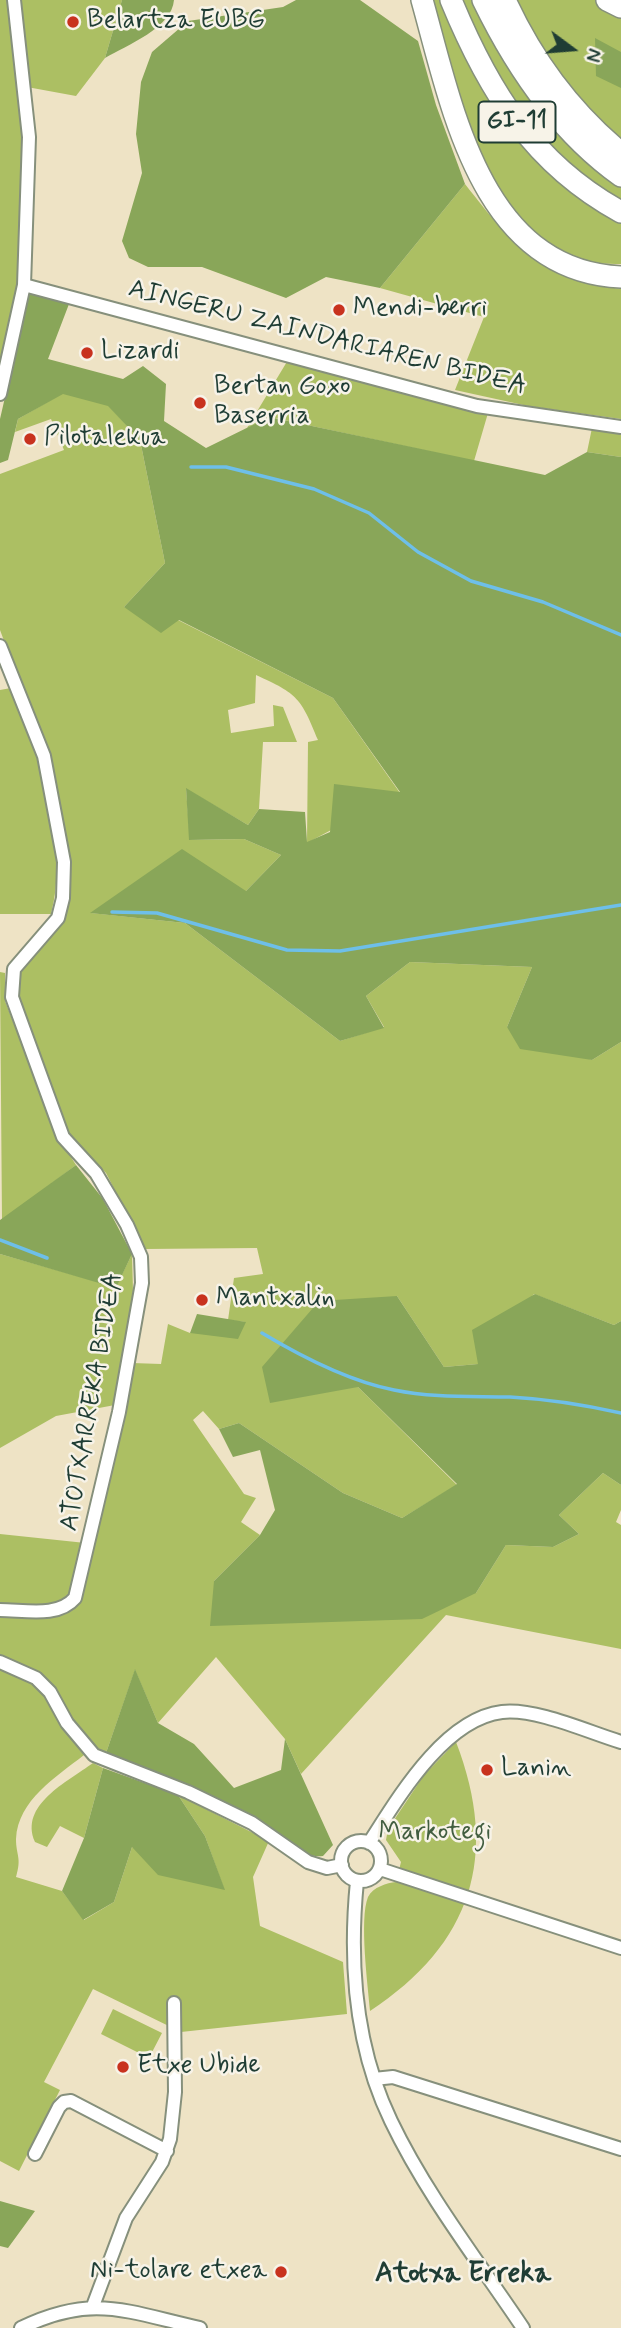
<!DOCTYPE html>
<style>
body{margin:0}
#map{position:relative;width:621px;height:2328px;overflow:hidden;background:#eee3c5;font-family:Mynerve,sans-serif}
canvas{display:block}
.north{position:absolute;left:537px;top:14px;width:70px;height:70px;-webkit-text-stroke:5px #f7f3e8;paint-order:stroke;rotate:106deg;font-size:19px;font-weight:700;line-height:28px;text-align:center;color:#1f3d34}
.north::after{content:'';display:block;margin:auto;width:24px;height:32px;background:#1f3d34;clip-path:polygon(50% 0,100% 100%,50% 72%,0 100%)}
</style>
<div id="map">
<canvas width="621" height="2328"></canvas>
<div class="north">N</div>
</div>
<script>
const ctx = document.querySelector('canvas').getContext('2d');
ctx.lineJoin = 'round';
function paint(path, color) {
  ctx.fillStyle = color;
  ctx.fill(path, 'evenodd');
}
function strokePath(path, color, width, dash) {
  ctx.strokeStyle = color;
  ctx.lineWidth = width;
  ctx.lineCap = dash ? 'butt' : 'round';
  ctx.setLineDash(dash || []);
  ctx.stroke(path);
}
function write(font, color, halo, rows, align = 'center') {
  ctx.font = font + ' Mynerve,sans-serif';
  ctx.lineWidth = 5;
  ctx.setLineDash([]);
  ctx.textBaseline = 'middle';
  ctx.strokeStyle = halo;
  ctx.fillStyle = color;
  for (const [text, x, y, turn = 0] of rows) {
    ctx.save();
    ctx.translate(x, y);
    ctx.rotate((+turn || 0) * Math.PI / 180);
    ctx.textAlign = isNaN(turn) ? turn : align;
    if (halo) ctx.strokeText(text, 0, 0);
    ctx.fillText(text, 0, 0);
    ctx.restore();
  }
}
const green = new Path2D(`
 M0,0H10L24,165L20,286L0,372Z
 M19,0H122L105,58L76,96L27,87Z
 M432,0H621V264C491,269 457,95 432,0Z
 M465,184C515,248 538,275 621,289V419L528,406L455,390L484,317L380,288Z
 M288,360L488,413L474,461L270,417L247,428Z
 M63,393L108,405L140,440L165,563L124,607L178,620L333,698L400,793L307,843L308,742L318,740C301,698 298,694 256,675L255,703L228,710L231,733L274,726L273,705L283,707L297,742H263L259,809L248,825L186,789L190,840L244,839L281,855L246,891L91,913L185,923L340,1041L384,1027L366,996L410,962L532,967L507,1027L592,1060L621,1042V1321L614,1325L534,1294L478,1364L444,1367L397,1296L358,1387L457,1485L402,1518L343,1493L239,1423L219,1429L203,1411L193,1420L244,1494L256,1498L241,1522L260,1535L214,1581L476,1593L506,1545L553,1547L579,1534L559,1515L603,1473L621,1485V1510L616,1522L621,1525V1649L446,1615L301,1774L285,1739L216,1657L158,1723L135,1670L106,1753L88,1742L43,1676L0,1655V1534L95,1544L132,1363L161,1364L168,1324L190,1333L245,1322L228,1320L234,1278L263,1274L257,1248L145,1249L106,1173L68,1136L16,999L18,970L66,894L44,748L0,630V474L64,450L51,419L15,432L18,419Z
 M592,428L621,432V457L587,452Z
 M11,688C39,748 70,848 51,914H0V690Z
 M0,972L5,973V1001L58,1137L76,1165L2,1221Z
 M0,1254L116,1287L132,1254L133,1291L115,1405L56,1416L0,1448Z
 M0,1669L34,1683L48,1698L84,1755C56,1777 18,1800 16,1839C16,1856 22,1857 16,1877L62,1891L84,1920L114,1902L132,1847L224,1889L205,1836L178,1795L269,1841L253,1877L260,1926L343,1962L347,2014L181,2032L93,1989L44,2082L60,2090L19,2171L0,2161Z
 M456,1742C500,1856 472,1944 370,2011C368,1986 359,1919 368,1897C373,1887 387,1883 396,1882L401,1862L386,1840L388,1829L424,1775Z
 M93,1763L103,1768L84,1838L60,1826L47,1847L35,1842C19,1805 67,1782 93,1763Z
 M113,2009L162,2033L149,2058L101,2034Z`);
const forest = new Path2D(`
 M122,0H174C172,28 127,45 105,58Z
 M296,0H360L418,41L436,105L465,184L380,288L326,277L286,298L202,267H148L129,258L122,241L142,173L136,134L141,82L152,52L188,21L283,7Z
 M595,38L621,52V88L596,76Z
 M29,293L69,304L48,359L123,379L143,366L166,384L164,421L206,448L269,417L545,475L587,452L621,457V1042L592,1060L520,1049L507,1027L532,967L410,962L366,996L384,1028L340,1041L185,923L90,913L182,849L246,891L281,855L244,839L189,840L186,788L248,825L259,809L305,812L307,842L330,832L334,784L400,792L333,698L179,620L161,633L124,607L165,563L140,440L108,406L63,394L18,419L8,460L0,463V419Z
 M76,1165L103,1199L132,1254L116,1288L0,1254V1220Z
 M535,1294L614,1325L621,1321V1485L603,1473L559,1515L579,1534L553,1547L506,1545L476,1593L422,1619L210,1626L214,1581L260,1535L275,1510L260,1450L233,1457L219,1429L239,1423L343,1493L402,1518L457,1484L358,1387L270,1403L262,1367L319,1301L397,1296L444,1367L478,1364L472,1330Z
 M197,1314L246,1322L238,1339L190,1333Z
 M135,1669L158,1723L194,1744L234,1788L281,1770L285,1739L333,1845L323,1856C304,1858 292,1846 276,1835C223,1800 166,1775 106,1753Z
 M103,1768L178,1795L205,1836L225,1890L158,1875L132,1847L114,1902L83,1920L62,1891L84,1838Z
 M0,2201L35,2211L8,2248L0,2246Z`);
const stream = new Path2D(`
 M191,467H226L314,489L369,513L418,552L471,581L543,602L621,635
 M112,912L157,913L287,950L340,951L621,905
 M0,1240L47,1258
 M262,1333C302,1357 348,1381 394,1390C433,1398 471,1396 510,1397C547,1399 585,1405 621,1413`);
const street = new Path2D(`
 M24,285L477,406L621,427
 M0,394L24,285L29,137L14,0
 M0,646L44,756L64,862L63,898L58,918L14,969L12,997L63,1137L96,1173L127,1225L141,1257L142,1283L119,1412L75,1598C58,1618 25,1610 0,1610
 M0,1662L36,1678L50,1692L67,1723L94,1755L188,1792L252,1823L308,1862L327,1868L342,1865
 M341 1861a20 20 0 1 1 40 0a20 20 0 1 1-40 0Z
 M369,1843C398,1798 444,1719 502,1712C536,1708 588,1732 621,1742
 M380,1869L621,1948
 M357,1881C349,1962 355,2047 391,2121C426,2194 478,2261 523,2328
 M374,2079L393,2077L621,2149
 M35,2154L59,2107L64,2102L71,2101L167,2151
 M93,2306L126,2218L162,2162L170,2139L175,2092L174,2003
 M21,2328C93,2293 127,2312 200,2328`);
const highway = new Path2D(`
 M422,0C452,107 481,271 621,277
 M451,0C488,90 533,164 621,212
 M483,0C516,68 559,132 621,176
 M505,0C532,59 570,111 621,153
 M607,0L621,7`);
const markers = [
 [73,22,7,"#c8321e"],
 [339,310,7,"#c8321e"],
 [87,353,7,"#c8321e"],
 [200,403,7,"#c8321e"],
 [30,439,7,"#c8321e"],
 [202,1300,7,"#c8321e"],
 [487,1770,7,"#c8321e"],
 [123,2067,7,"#c8321e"],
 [281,2272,7,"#c8321e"]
];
const shields = [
 [517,122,77]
];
const shieldNames = [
 ["GI-11",517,122]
];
const poiNames = [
 ["Belartza EUBG",87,22],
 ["Mendi-berri",353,310],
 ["Lizardi",101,353],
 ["Bertan Goxo",214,388],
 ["Baserria",214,418],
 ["Pilotalekua",44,439],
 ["Mantxalin",216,1300],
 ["Lanin",501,1770],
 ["Etxe Ubide",137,2067],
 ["Ni-tolare etxea",267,2272,"right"]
];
const streetNames = [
 ["AINGERU ZAINDARIAREN BIDEA",327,339,14],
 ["ATOTXARREKA BIDEA",93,1402,-80]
];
const parkNames = [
 ["Markotegi",435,1834]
];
const neighbourhoodNames = [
 ["Atotxa Erreka",463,2275]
];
paint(green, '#acbf63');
paint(forest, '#89a659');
strokePath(stream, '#6ebfe9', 3.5);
strokePath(street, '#86907c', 16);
strokePath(highway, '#86907c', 24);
strokePath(street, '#fff', 12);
strokePath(highway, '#fff', 21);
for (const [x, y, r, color] of markers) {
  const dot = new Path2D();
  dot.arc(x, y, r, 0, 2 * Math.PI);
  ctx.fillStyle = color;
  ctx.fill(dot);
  strokePath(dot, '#f7f3e8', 2.5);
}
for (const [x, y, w] of shields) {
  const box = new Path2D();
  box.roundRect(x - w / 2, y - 20.5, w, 41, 5);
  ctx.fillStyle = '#f7f3e8';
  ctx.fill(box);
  strokePath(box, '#1f3d34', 2);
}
write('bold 24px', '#1f3d34', null, shieldNames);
write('26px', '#1f3d34', '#f7f3e8', poiNames, 'left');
write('26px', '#1f3d34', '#f7f3e8', streetNames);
write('26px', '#425e40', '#f7f3e8', parkNames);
write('bold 28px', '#1f3d34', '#f7f3e8', neighbourhoodNames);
</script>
